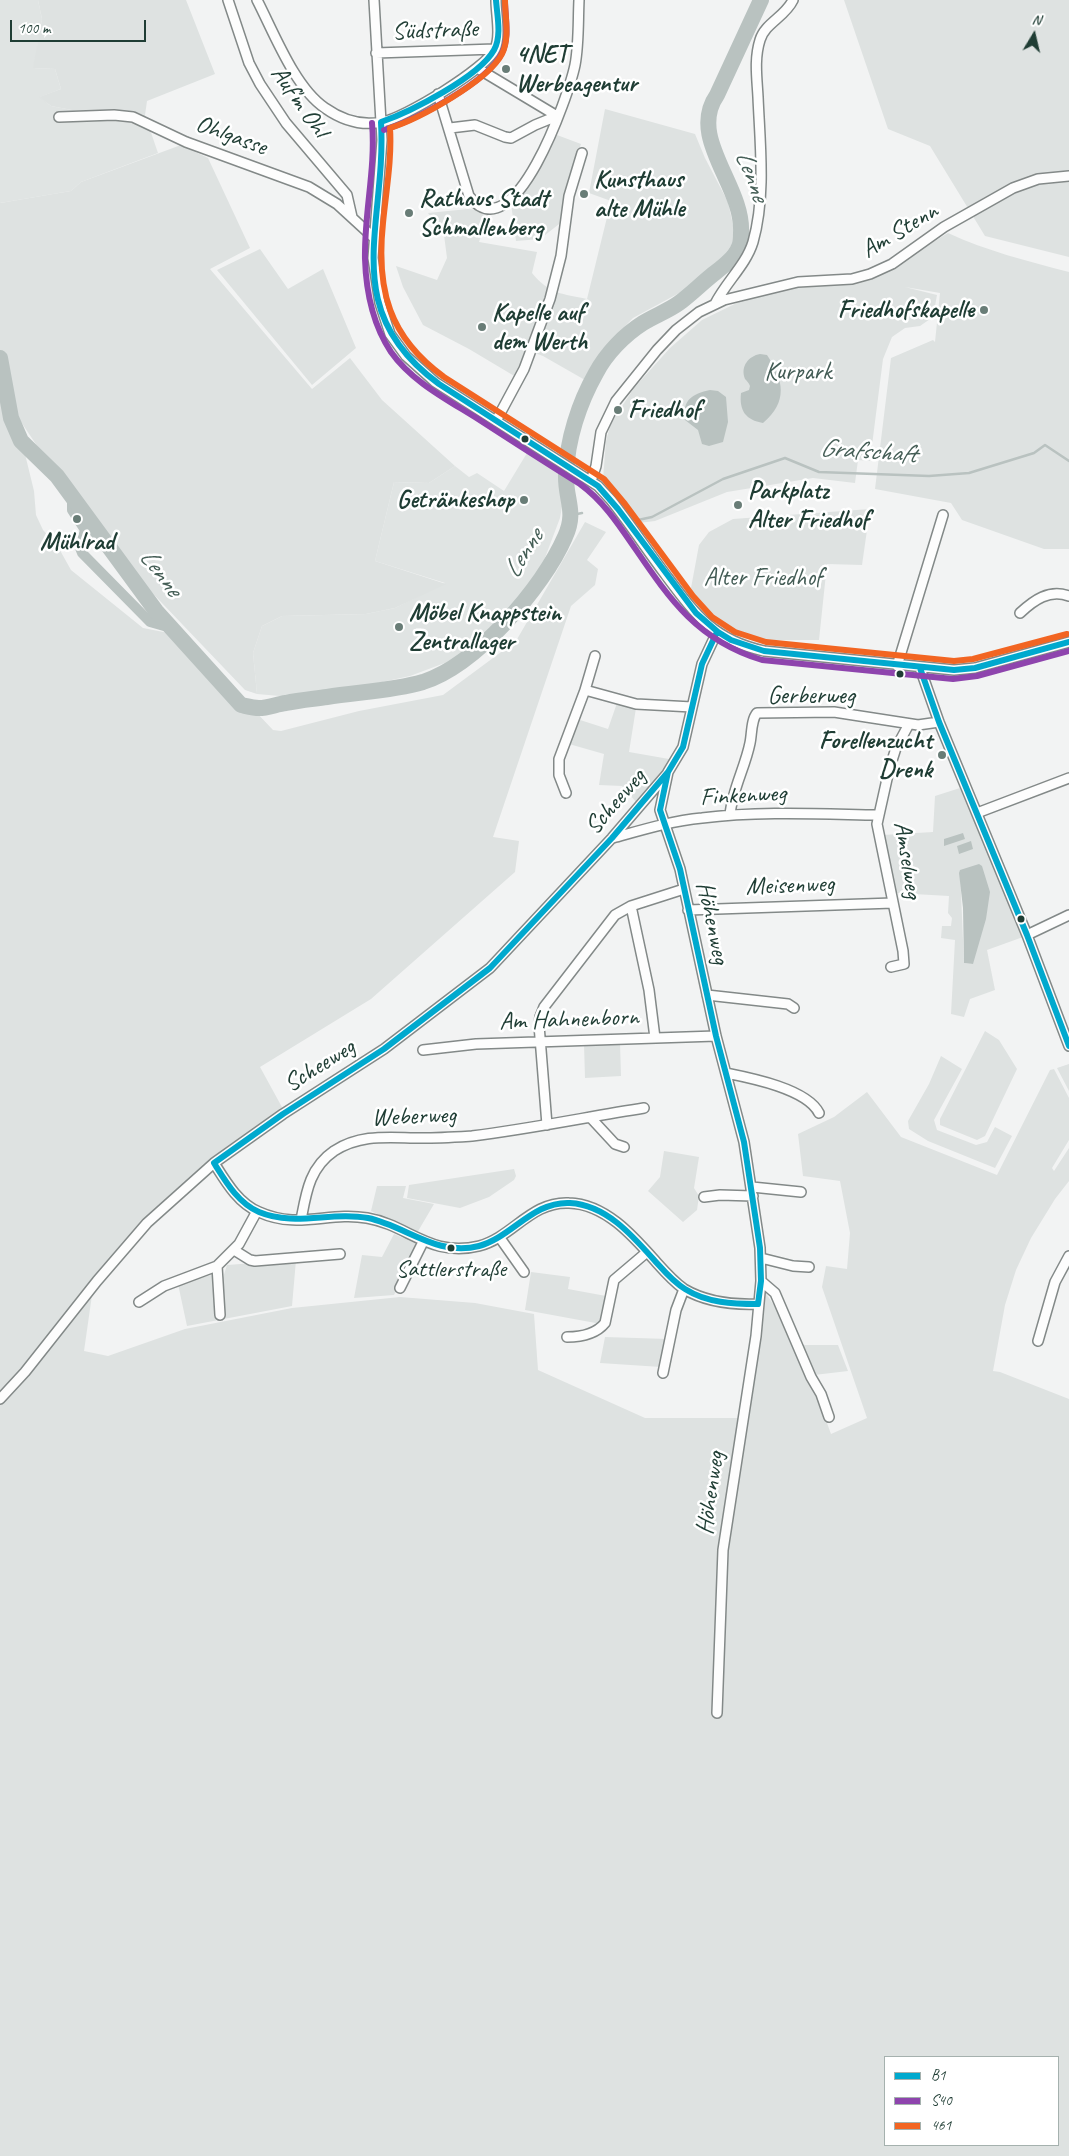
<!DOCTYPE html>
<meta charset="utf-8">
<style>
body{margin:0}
#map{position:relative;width:1069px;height:2156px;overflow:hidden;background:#f2f3f3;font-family:Caveat,sans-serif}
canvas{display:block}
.legend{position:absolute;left:884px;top:2056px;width:175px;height:90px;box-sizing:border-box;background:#fff;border:1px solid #a5b1ae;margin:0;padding:6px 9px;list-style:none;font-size:15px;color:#1f3d34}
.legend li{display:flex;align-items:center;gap:10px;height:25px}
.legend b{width:25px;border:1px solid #a5b1ae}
.north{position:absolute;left:1009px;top:10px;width:50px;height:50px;-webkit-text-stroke:4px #fff;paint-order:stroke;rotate:9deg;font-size:14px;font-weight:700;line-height:20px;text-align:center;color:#1f3d34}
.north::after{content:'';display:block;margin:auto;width:18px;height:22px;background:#1f3d34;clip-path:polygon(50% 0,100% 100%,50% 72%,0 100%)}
.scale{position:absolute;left:10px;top:20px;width:136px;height:22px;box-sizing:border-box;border:2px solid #1f3d34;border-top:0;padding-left:6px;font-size:15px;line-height:18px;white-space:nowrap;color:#1f3d34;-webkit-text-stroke:4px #fff;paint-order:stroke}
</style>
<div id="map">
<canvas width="1069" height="2156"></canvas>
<ul class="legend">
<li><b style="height:6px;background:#00a9ce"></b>B1</li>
<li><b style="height:6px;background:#8e44ad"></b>S40</li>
<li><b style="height:6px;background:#f26522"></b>461</li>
</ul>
<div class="north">N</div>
<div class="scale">100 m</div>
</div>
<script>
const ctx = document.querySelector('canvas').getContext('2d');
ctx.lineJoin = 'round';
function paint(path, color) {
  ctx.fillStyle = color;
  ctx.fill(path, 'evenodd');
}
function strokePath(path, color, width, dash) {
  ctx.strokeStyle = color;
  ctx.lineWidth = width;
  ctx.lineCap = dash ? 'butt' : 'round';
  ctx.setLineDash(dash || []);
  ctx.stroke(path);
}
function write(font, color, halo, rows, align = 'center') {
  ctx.font = font + ' Caveat,sans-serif';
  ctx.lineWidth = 5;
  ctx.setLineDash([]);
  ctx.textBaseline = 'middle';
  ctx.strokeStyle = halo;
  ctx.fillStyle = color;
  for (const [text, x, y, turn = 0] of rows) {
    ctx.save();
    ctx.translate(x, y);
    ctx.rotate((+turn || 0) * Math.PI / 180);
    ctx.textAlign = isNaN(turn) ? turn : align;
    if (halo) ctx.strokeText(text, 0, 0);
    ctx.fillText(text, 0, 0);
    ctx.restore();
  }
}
const built = new Path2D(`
 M0,0H38L42,19L34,68L55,69L61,89L40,97L51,106L72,110L126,111L145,115L158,153L81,182L71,191L0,203Z
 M527,453L567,478L560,518L543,563L527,599L495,630L450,661L410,676L364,686L291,697L257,694L253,653L262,626L282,616L366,614L395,608L445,583L375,561L394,482L429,483L455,466L469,477L477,473L504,491Z`);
const green = new Path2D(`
 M38,0H186L215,74L147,101L145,115L126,111L72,110L51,106L39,97L61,89L55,69L33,68L42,19Z
 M844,0H1069V257L985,236L930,146L888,129Z
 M605,109L695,134L705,158L728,202L735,234L734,242L707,278L633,318L603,349L585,380L543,356L532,352L516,377L469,349L423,325L403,287L396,266L437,280L447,258L444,235L428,213L468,209L489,211L479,242L537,252L532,273C549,294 563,294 587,299L611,201L589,193Z
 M557,135L581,144L568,181L563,221L540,239L516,241L511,203C531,184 546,160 557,135Z
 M181,145L208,158L250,248L210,269L312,389L350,358L382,400L455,466L429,483L394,482L375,561L446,584L395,608L366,614L282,616L262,626L253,653L257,694L245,690L97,535L15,413L34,491L36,515L43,530L57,545L71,570L143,628L184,636L273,730L281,731L359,711L443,695L516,641L585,522L606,532L587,560L598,569L595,585L571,606L493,837L519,841L515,872L371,999L260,1067L283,1109L212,1160L179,1192L93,1288L84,1351L108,1356L185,1329L292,1308L400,1297L475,1303L534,1314L538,1370L645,1418H740L765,1292L796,1338L831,1434L867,1418L822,1287L826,1266L847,1269L850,1233L840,1181L803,1176L798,1134L834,1117L867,1092L901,1137L997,1175L1050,1070L1054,1069L1069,1098V1140L1052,1168L1054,1171L1069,1148V1181L1055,1199L1031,1238L1016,1270L1005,1305L993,1371L1000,1372L1069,1399V2156H0V203L71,191L81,182ZM885,2057H1058V2145H885Z
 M948,233C987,251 1027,261 1069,272V549H1044L962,520L951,503L875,489L891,358L933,340L935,342L940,293L905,287L937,295L933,317L920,326L905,328L892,337L883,359L870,461L858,460L855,483L813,478L727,492L655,521L639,523C625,511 617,493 603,479L606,441L611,423L634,388L670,348L702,320L745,299L806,284L861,281L873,278Z
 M260,249L288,289L323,269L356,348L312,385L217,270Z
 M870,509L862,565L827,564L819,640H753L725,630L716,622L696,601L691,588L699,545L709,532L733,519Z
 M617,703L636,708L629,752L669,759L668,768L637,803L622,786L599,785L604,754L569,744L577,719L608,729Z
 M960,788L1023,937L987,950L995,990L970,999L964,1017L951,1014L955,940L941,938L942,926H951L952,918L948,913L949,896L896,893L883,835L933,832L935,796ZM960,870L973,964L964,963Z
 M985,1031L999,1040L1017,1069L985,1136L977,1140L940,1125V1119Z
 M620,1043L621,1076L585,1078L584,1044Z
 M941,1056L962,1069L934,1120L937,1130L976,1145L987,1142L995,1127L1012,1136L995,1168L928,1141L909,1129L908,1121L929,1084Z
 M1069,1064V1091L1057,1068Z
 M664,1151L699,1157L694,1188L699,1196L697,1210L683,1222L648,1191L660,1177Z
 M514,1169L516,1176L514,1180L489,1197L460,1208L407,1198L409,1185Z
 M377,1186H406L403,1198L434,1204L417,1233L371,1211Z
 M394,1234L419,1245L394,1295L354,1298L362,1255L382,1257Z
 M296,1260L292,1306L187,1326L178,1284L211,1275L222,1281L227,1265Z
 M531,1272L570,1277L568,1289L606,1296L601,1324L525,1310Z
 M605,1337L668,1339L661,1367L600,1363Z
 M801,1345H838L848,1371L814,1375Z`);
const water = new Path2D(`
 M760,354L767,355C784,380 788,402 763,423C746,420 739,411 741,393L749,390L750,386C749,383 747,381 745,379C740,366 749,356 760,354Z
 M710,390L718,391L726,397L728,422L723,442L709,446L702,444L698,430L685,420C682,400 692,394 710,390Z
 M963,833L965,839L944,846V839Z
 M971,841L973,849L959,854L957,846Z
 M979,864L982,866L990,892L986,919L973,964L964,963L963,908L959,873L960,870Z`);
const stream = new Path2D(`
 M572,515L582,513
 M638,520L652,517L723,479L785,458L819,472L929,476L969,473L1034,453L1045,445L1069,461`);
const canal = new Path2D(`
 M72,497V510L85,530L80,548L82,553L150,622L171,628`);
const river = new Path2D(`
 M0,358L11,418L21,441L57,476L156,611L241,705C246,706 253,708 259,708C268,708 277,704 286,703C299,700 313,699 327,697C358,692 392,691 423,682C476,665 543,588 565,537C577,511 565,500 566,474C567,440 579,403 596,373C606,354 624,335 643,323C654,316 668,311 679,303C690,295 700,285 711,276C721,268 734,259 739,247C741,243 741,237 741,233C744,186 687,138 717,95L761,0`);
const minor = new Path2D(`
 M228,0L249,63L260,84L286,123L347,195L352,217
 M257,0C274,33 295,88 325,108C342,120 362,126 382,122C403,119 487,68 495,49C501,35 496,15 496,0
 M374,0L382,140L373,258L380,303L390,334L406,356L435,382L598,486L611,500C630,524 647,550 665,574C695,614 713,640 764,651L954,670L975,668L1069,642
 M376,53L495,49
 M477,68L557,116
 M438,94L469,196C514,255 569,94 575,65C579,44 578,21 579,0
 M59,117L114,115L133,117L186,142L309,187L337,204L373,237
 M450,128L475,125L505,137L511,138L535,125L557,116
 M715,304C726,282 746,265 753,242C766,196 760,144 758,97C757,78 754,59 760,40C765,23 785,17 793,0
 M496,421L524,369L550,299L561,256L569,196L582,153
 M591,481L596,466L601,432L616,401L657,350L676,330L699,312L724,300L798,282L852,279L870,274L892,264L944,227L1013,188L1038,179L1069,176
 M1020,613C1034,600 1049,589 1069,596
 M717,632L702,664L683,747L668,772L660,810L680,869L716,1036L744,1142L760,1248L761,1281L756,1336L723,1550L717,1713
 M595,656L585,690L636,704L692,707
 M897,666L943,515
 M920,668L939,722L1027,935L1069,1046
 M566,793L559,775V759L585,690
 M977,813L1069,778
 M730,815C732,790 745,768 750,743C752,734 751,720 757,713L834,712L918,725L939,722
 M613,838C642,830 671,821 702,818C760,811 819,814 878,815
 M631,906L649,990L655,1038
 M688,910L893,903
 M1027,935L1069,915
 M891,967L904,964L903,951L877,824L889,770L896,748L909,724
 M707,995L788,1004L794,1008
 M423,1050L476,1044L716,1036
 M726,1073C751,1078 807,1089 819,1113
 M590,1117L615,1144L624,1147
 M547,1125L539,1025L540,1017L544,1007L615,915L631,906L684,889
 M214,1163C226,1182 238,1203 259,1212C299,1230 329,1211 367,1218C408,1225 431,1258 479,1246C513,1237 531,1201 569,1203C606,1204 634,1237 657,1263C665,1272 674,1282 684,1289C706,1302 733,1305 758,1304
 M752,1187L801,1192
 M704,1197L720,1195L753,1196
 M301,1220C306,1194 309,1168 334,1151C362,1133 390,1138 422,1138C439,1138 455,1137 472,1136C529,1129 587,1117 644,1108
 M500,1238L524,1272
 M234,1250L250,1260L255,1261L340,1254
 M761,1258L793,1266L809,1267
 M217,1266L220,1315
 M761,1281L775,1293L811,1377L821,1394L829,1417
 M400,1288L423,1242
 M139,1302L164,1286L217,1266L239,1244L257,1211
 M567,1337C581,1337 596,1334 605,1323L614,1280L647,1252
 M1038,1341L1055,1282L1069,1256
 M663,1373L676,1310L684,1289
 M0,1399L25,1372L97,1281L147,1223L214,1163L283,1114L384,1049L490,968L612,838L667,774`);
const bus1 = new Path2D(`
 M496,0C497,15 502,36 494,50C479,77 410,112 381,122C387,225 336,309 439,384L598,486L618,509L696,613L718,632L731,640L764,651L954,670L975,668L1069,642
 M920,668L939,722L1027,935L1069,1046
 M668,772L660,810L680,869L716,1036L744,1142L760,1248L761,1281L758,1304C733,1304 707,1303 685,1289C673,1282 664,1271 655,1261C632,1235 606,1205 570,1203C533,1201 512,1237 479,1246C437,1257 406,1226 368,1218C331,1211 295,1227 259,1212C238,1203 226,1182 214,1163L283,1114L384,1049L490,968L612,838Z
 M668,772L683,747L702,664L717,632`);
const bus2 = new Path2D(`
 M372,123C376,168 364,213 365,259C366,291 373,325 391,352C412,382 448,400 478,419C512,441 546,463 580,484C602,500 617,522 632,544C669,598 696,640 762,660L953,679L977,676L1069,651
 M384,130C415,120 487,83 502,53C510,37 505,17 505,0`);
const bus3 = new Path2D(`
 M505,0C505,17 510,38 502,54C488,81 419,119 390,128C392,160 386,191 383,223C376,290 389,337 444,377L604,479L625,504L693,596L712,617L735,632L766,642L954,661L973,659L1067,634`);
const markers = [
 [506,69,5,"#697d77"],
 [584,194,5,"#697d77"],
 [409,213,5,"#697d77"],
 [984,310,5,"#697d77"],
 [482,327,5,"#697d77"],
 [618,410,5,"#697d77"],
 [525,439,4.5,"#1f3d34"],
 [524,500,5,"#697d77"],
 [738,505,5,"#697d77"],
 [77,519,5,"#697d77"],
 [399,627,5,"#697d77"],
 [900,674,4.5,"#1f3d34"],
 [942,755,5,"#697d77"],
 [1021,919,4.5,"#1f3d34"],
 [451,1248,4.5,"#1f3d34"]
];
const busNames = [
 ["Sattlerstraße",451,1270]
];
const streetNames = [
 ["Südstraße",435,31,-2],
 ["Auf'm Ohl",299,102,55],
 ["Ohlgasse",231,136,20],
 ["Am Stenn",900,231,-31],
 ["Gerberweg",811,696],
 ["Finkenweg",743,796,-3],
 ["Scheeweg",616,802,-49],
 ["Amselweg",907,860,81],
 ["Meisenweg",790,886,-2],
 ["Höhenweg",712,923,78],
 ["Am Hahnenborn",569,1020,-2],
 ["Scheeweg",320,1066,-32],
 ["Weberweg",414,1117,-2],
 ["Höhenweg",711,1493,-82]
];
const poiNames = [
 ["4NET",516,55],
 ["Werbeagentur",516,84],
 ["Kunsthaus",594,180],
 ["alte Mühle",594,209],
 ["Rathaus Stadt",419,199],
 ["Schmallenberg",419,228],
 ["Friedhofskapelle",974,310,"right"],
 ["Kapelle auf",492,313],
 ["dem Werth",492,342],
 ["Friedhof",628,410],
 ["Parkplatz",748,491],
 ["Alter Friedhof",748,520],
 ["Getränkeshop",514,500,"right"],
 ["Mühlrad",77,542,"center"],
 ["Möbel Knappstein",409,613],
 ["Zentrallager",409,642],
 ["Forellenzucht",932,741,"right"],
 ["Drenk",932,770,"right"]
];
const parkNames = [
 ["Kurpark",798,372],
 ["Alter Friedhof",763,578]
];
const waterNames = [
 ["Lenne",751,176,69],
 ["Grafschaft",868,452,4],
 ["Lenne",524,554,-58],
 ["Lenne",160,573,53]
];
paint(built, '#e0e4e3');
paint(green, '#dee2e1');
paint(water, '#b9c2c0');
strokePath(stream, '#b9c2c0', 2.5);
strokePath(canal, '#b9c2c0', 10);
strokePath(river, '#b9c2c0', 16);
strokePath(minor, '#838988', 12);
strokePath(minor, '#fdfdfd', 9);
strokePath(bus1, '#00a9ce', 6);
strokePath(bus2, '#8e44ad', 6);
strokePath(bus3, '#f26522', 6);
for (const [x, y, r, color] of markers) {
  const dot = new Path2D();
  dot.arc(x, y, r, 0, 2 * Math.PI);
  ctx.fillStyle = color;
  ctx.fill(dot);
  strokePath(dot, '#fff', 2);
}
write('24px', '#1f3d34', '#fff', busNames);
write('25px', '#1f3d34', '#fff', streetNames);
write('bold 25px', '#1f3d34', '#fff', poiNames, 'left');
write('25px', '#425b54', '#fff', parkNames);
write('italic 26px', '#465f57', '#fff', waterNames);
</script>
